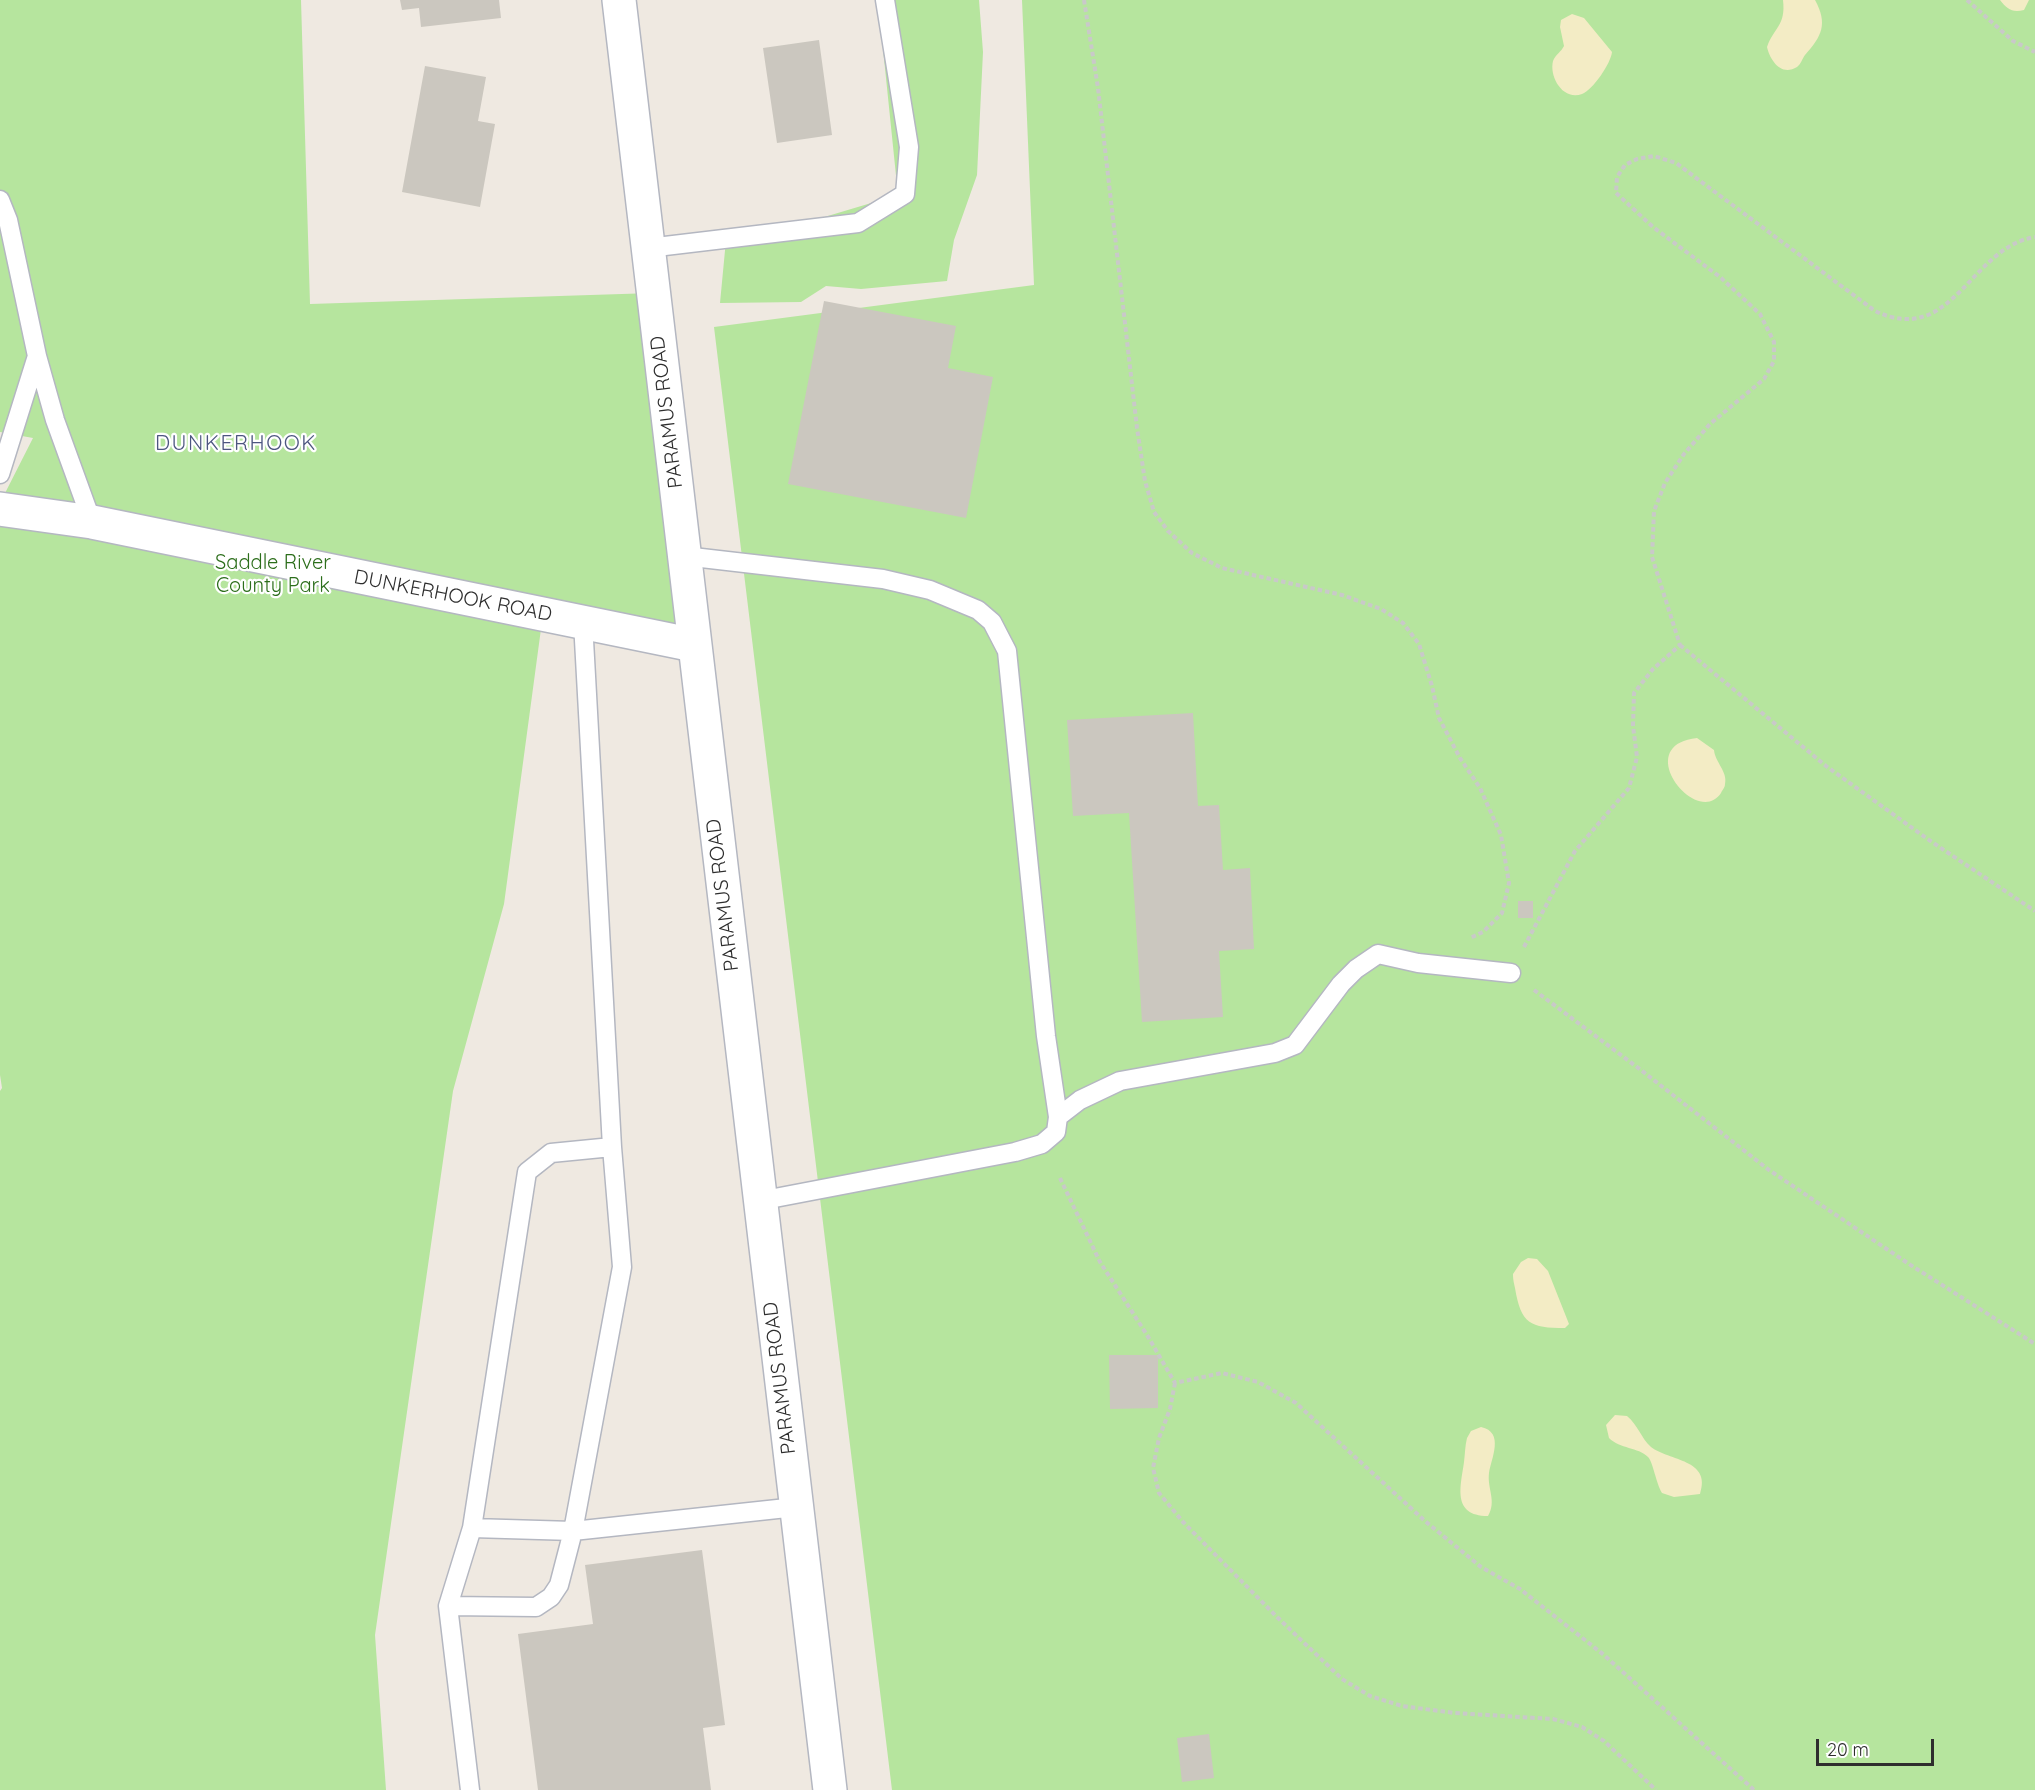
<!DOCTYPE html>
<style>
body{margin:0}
#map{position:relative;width:2035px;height:1790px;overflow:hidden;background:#efe9e1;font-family:Quicksand,sans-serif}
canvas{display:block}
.scale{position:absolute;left:1816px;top:1739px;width:118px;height:27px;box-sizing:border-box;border:3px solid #2e2e2e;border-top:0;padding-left:8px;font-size:18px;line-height:21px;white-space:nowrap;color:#2e2e2e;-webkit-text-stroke:4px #fff;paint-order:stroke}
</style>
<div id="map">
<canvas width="2035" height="1790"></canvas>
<div class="scale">20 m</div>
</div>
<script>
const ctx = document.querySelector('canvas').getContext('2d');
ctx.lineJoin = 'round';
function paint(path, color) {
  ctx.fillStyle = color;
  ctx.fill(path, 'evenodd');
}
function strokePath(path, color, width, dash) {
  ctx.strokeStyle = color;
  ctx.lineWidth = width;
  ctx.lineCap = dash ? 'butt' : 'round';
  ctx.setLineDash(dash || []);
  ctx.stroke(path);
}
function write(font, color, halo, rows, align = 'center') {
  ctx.font = font + ' Quicksand,sans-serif';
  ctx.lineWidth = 4.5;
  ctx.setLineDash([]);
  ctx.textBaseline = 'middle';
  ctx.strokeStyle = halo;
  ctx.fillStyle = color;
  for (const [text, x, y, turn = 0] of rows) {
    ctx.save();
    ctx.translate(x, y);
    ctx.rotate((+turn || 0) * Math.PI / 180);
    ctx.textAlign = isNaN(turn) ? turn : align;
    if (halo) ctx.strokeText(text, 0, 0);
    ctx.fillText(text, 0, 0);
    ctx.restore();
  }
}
const green = new Path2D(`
 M0,0H301L310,304L653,293L694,645L543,614L504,904L453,1091L375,1635L386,1790H0V1091L2,1088L0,1075V503L33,438L0,432Z
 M878,0H979L983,52L977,175L954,240L947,281L861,289L826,286L801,302L720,303L726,240L821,218L898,195Z
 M1022,0H2035V1790H892L714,327L1034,285Z`);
const sand = new Path2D(`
 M1783,0H1815C1828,24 1822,36 1805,55C1802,59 1801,64 1797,67C1781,77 1770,60 1767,47C1774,27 1786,26 1783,0Z
 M2000,0H2029L2024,10C2012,13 2007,9 2000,0Z
 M1572,14L1584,18L1612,52C1611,63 1593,90 1582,94C1563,101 1549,77 1553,61C1556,54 1561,52 1564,46L1560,27L1561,20Z
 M1697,738L1714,750C1715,762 1728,772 1725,784C1725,788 1722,790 1721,793C1697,829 1630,745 1697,738Z
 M1528,1258L1537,1259L1548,1271L1569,1324L1565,1328C1530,1328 1521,1324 1515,1288C1514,1283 1513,1280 1513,1274L1521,1262Z
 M1615,1415L1627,1416C1638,1425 1641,1438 1651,1447C1669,1461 1712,1459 1700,1494L1674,1497L1662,1493C1656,1483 1653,1462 1648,1457C1638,1447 1620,1449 1609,1438L1606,1425Z
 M1481,1427C1505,1432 1491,1459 1489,1473C1487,1489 1497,1501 1488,1516C1451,1516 1461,1485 1464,1462C1465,1454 1465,1446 1467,1438L1471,1431Z`);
const building = new Path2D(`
 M400,0H499L501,18L421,27L419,8L402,10Z
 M819,40L832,135L777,143L763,48Z
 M425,66L486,77L478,121L495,124L480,207L402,192Z
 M824,301L956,326L948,368L993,377L966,518L788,484Z
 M1193,713L1198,806L1219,805L1223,870L1250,868L1254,949L1219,951L1223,1017L1142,1022L1129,813L1073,816L1067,720Z
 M1518,901H1533V918H1518Z
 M1109,1355H1158V1408L1110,1409Z
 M702,1550L725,1725L703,1728L711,1790H538L518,1634L593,1624L585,1565Z
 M1209,1734L1214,1778L1182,1782L1177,1738Z`);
const path = new Path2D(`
 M1084,0L1098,88L1137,428L1145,481L1154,512L1168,531L1192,553L1222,568L1342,595L1381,609L1403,623L1419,644L1432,686L1439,718L1460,758L1480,788L1501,835L1509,883L1502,913L1483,932L1470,938
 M1967,0L2013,41L2035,52
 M1680,645L1826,766L1929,840L2035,911
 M1524,947L1575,851L1629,788L1637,757L1633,726L1634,693L1653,669L1680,645L1652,557L1654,511L1665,483L1684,454L1710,424L1764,379L1774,361V342L1760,314L1720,277L1653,227L1616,193L1617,177L1625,165L1637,159L1654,156L1676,163L1875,311C1953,348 1970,247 2035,237
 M1534,990L1637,1067L1769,1170L1909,1264L2035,1344
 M1060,1178L1100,1262L1147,1335L1175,1383L1222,1373L1258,1382L1296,1403L1425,1521L1481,1567L1520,1589L1604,1655L1754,1790
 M1175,1383L1170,1409L1159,1438L1153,1468L1159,1493L1183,1522L1277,1617L1342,1679L1370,1696L1402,1706L1455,1713L1553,1719L1582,1727L1604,1741L1656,1790`);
const lane = new Path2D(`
 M0,200L8,220L37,356L55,420L92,522
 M648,248L858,223L905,194L909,147L885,0
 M0,474L37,356
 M684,556L883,579L930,590L978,610L992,622L1007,651L1046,1036L1058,1117
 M759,1201L1015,1152L1042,1144L1056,1132L1058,1117L1080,1100L1120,1081L1275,1053L1295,1045L1341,984L1356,969L1378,954L1418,963L1511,973
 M472,1528L573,1531L796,1507
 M448,1606L536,1607L551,1597L559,1585L573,1531L622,1267L612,1147L583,622
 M470,1790L448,1606L472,1528L527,1172L551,1153L612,1147`);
const street = new Path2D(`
 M0,509L92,522L694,645`);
const secondary = new Path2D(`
 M619,0L830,1790`);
const streetNames = [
 ["PARAMUS ROAD",667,412,-97],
 ["DUNKERHOOK ROAD",453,596,11],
 ["PARAMUS ROAD",723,895,-97],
 ["PARAMUS ROAD",780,1378,-97]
];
const parkNames = [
 ["Saddle River",273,563],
 ["County Park",273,586]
];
const neighbourhoodNames = [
 ["DUNKERHOOK",236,444]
];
paint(green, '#b6e59e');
paint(sand, '#f3ecc5');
paint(building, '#cbc7bf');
strokePath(lane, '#b4b7c1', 21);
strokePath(street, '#b4b7c1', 36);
strokePath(secondary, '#b4b7c1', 36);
strokePath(path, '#c9c9c9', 4, [4.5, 3]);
strokePath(lane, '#fff', 18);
strokePath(street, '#fff', 33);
strokePath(secondary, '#fff', 33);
write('20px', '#2e2e2e', '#fff', streetNames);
write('20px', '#2c6e1b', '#fff', parkNames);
ctx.letterSpacing = '1.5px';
write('21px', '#4d5680', '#fff', neighbourhoodNames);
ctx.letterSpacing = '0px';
</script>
